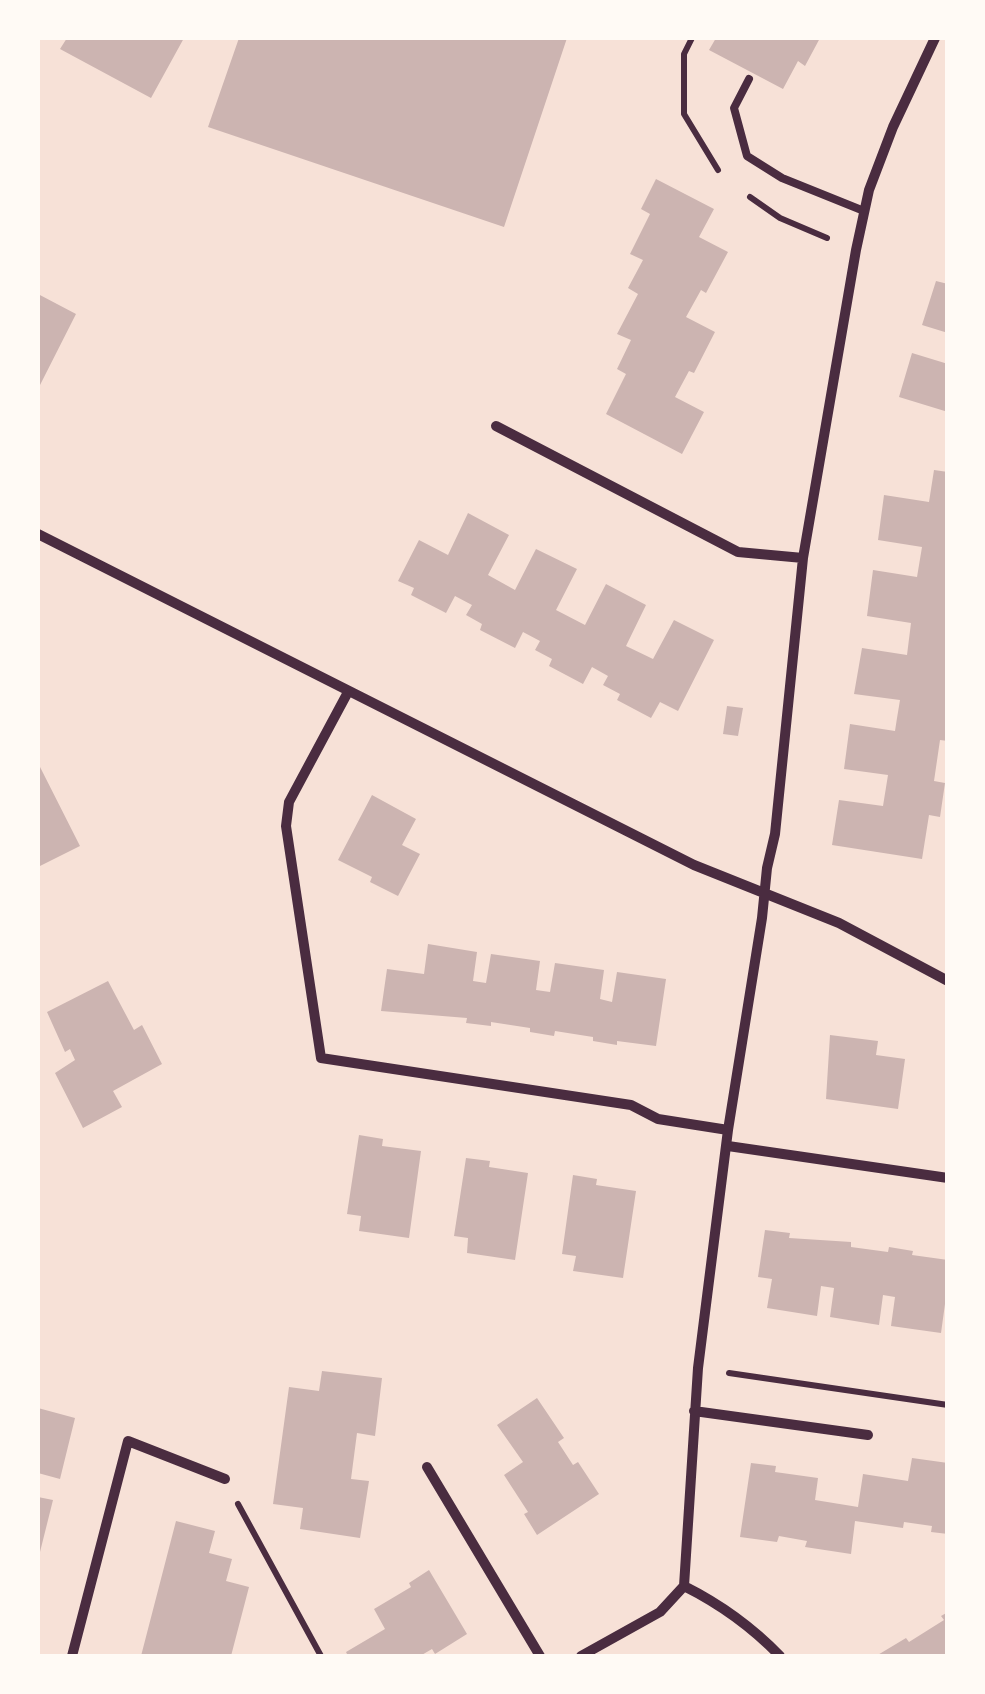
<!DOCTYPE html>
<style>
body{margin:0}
#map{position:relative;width:985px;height:1694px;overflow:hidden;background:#f7e1d7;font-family:Barlow,sans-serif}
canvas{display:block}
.frame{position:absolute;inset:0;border:40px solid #fffaf5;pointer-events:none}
</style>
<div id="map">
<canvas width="985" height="1694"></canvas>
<div class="frame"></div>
</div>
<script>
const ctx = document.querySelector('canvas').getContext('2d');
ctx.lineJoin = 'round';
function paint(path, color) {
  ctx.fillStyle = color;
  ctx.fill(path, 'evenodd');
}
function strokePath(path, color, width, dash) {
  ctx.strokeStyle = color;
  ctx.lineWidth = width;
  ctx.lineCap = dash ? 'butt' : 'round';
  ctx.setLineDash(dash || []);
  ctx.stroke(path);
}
const building = new Path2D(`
 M67,38H184L151,98L60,49Z
 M239,38H567L504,227L208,127Z
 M716,38H820L805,66L798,61L783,89L709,50Z
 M656,179L714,209L699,237L728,252L706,293L701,290L686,317L715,332L694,373L689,371L675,397L704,412L682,454L606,414L626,374L617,369L631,340L617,334L638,294L628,288L643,260L630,254L650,214L641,209Z
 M936,281L948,284V333L922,325Z
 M38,294L76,314L38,389Z
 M912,353L948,364V412L899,397Z
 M934,470L948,472V688L945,706H948V741L940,740L934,781L945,783L940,817L929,815L922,859L832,845L839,800L883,806L888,775L844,769L850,724L895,731L897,718L900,700L854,694L862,648L907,655L911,623L867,616L873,570L917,577L922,547L878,540L884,495L929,502Z
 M468,513L509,535L488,575L515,590L536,549L577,569L556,610L585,625L606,584L646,605L626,646L653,659L674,620L714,640L678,711L660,702L651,718L617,700L620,694L603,685L608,676L592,667L583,684L549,666L552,659L535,650L540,641L523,632L515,648L480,630L482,624L466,615L472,605L455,596L446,613L411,595L414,588L398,581L419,540L448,555Z
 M727,706L743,708L738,736L723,734Z
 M38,763L80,846L38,867Z
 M372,795L416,819L402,845L420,854L398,896L370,882L372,877L338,860Z
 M428,944L477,952L473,981L486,983L491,954L540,961L536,990L550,992L555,963L604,970L600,999L612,1002L617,972L666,979L656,1046L617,1041V1045L593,1041V1037L555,1031L554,1036L530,1032V1028L491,1022V1026L466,1023L467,1018L381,1011L387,969L424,974Z
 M108,981L134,1030L142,1025L162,1064L113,1091L122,1107L83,1128L55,1073L75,1060L70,1049L65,1052L47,1012Z
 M830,1035L878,1041L876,1055L905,1059L898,1109L826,1099Z
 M359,1135L383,1139L382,1146L421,1151L409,1238L359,1231L361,1216L347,1214Z
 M466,1158L490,1161L489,1167L528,1173L515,1260L467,1253L468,1238L454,1236Z
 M573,1175L597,1179L596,1185L636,1191L623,1278L573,1271L576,1256L562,1254Z
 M765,1230L790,1233L789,1238L851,1242V1247L888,1252L889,1247L913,1251L912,1255L948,1260V1304H945L941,1333L891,1326L895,1297L883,1295L879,1325L830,1317L834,1288L821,1286L817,1316L767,1308L772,1279L758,1277Z
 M322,1371L382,1378L375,1436L357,1433L351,1479L369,1481L360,1538L300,1529L303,1508L273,1504L289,1387L319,1391Z
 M537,1398L564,1438L558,1442L573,1465L578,1462L599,1494L537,1535L524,1514L528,1512L504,1475L523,1462L497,1425Z
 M38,1408L75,1418L60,1479L38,1473Z
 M912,1458L948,1463V1534L931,1532L932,1526L904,1522L903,1528L855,1521L851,1554L805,1547L807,1541L779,1536L777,1542L740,1537L751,1463L776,1466L775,1472L818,1478L815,1500L858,1507L863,1474L908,1481Z
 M38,1497L53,1500L39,1556H38Z
 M176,1521L215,1531L209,1553L232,1559L226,1581L249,1587L231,1656H141Z
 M429,1570L467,1634L435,1654L432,1649L420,1656H348L346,1652L385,1629L374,1609L411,1587L409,1583Z
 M948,1612V1656H876L906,1638L909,1642L944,1620L941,1616Z`);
const path = new Path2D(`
 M692,38L684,54V114L718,170
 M750,197L780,218L827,238
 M729,1373L948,1405
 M238,1504L321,1656`);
const service = new Path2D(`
 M749,79L734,108L747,156L782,178L864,211`);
const minor = new Path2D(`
 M496,426L738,552L803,558
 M38,534L694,865L839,923L948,981
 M348,692L289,802L286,826L321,1058L631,1105L658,1119L728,1130
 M728,1146L948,1178
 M694,1411L868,1435
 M427,1467L540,1656
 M684,1586C720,1604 752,1627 780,1656
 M72,1656L128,1441L225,1479
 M581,1656L660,1612L684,1586L698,1368L728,1130L762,918L767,868L775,834L803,558L856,250L869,190L893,127L935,38`);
paint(building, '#ccb4b1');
strokePath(path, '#4a2c40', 6);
strokePath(service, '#4a2c40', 8);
strokePath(minor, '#4a2c40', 10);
</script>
